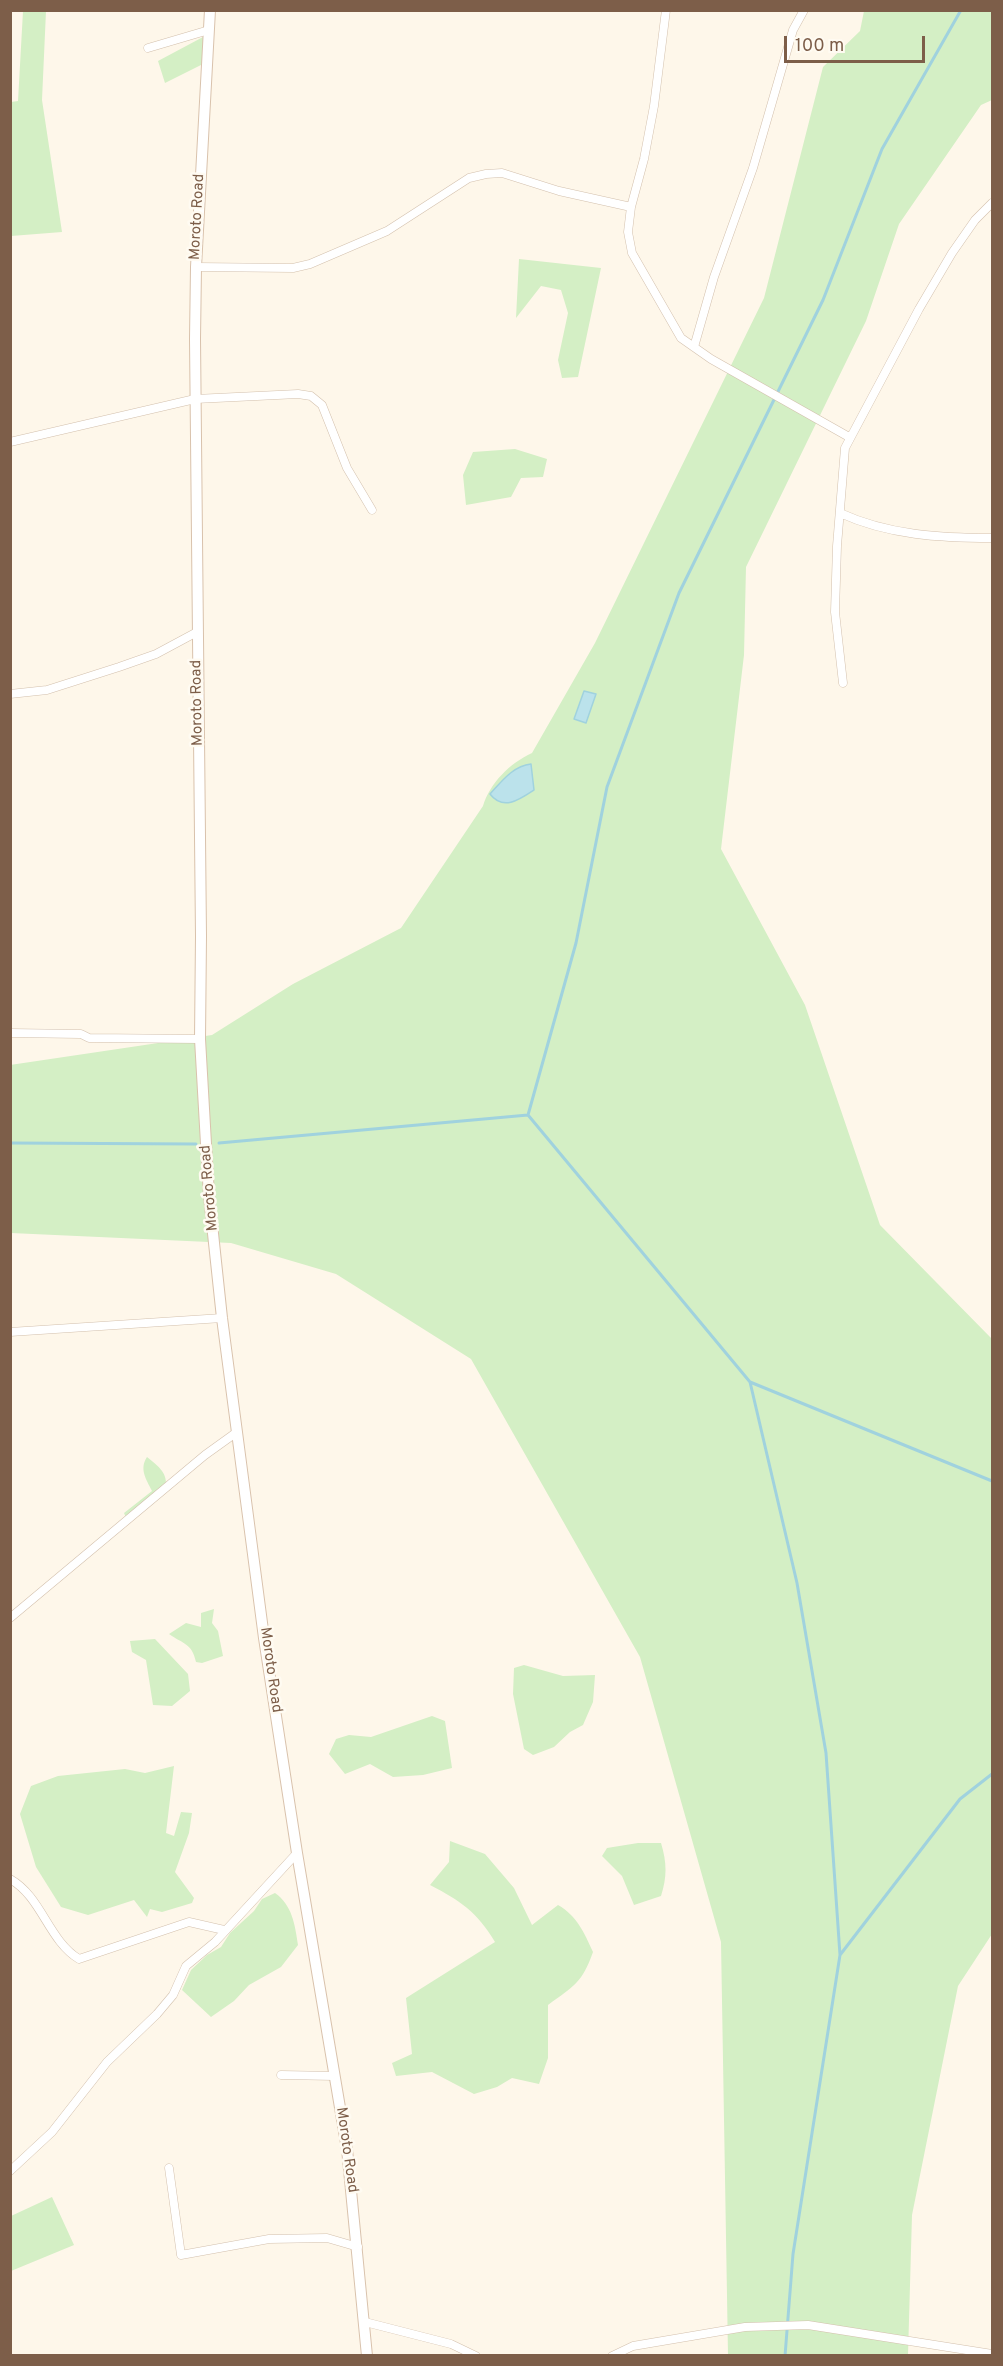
<!DOCTYPE html>
<style>
body{margin:0}
#map{position:relative;width:1003px;height:2366px;overflow:hidden;background:#fef7ea;font-family:Overpass,sans-serif}
canvas{display:block}
.frame{position:absolute;inset:0;border:12px solid #7d5e49;pointer-events:none}
.scale{position:absolute;left:784px;top:36px;width:141px;height:27px;box-sizing:border-box;border:3px solid #7d5e49;border-top:0;padding-left:8px;font-size:18px;line-height:21px;white-space:nowrap;color:#7d5e49;-webkit-text-stroke:4px #fffbf2;paint-order:stroke}
</style>
<div id="map">
<canvas width="1003" height="2366"></canvas>
<div class="frame"></div>
<div class="scale">100 m</div>
</div>
<script>
const ctx = document.querySelector('canvas').getContext('2d');
ctx.lineJoin = 'round';
function paint(path, color) {
  ctx.fillStyle = color;
  ctx.fill(path, 'evenodd');
}
function strokePath(path, color, width, dash) {
  ctx.strokeStyle = color;
  ctx.lineWidth = width;
  ctx.lineCap = dash ? 'butt' : 'round';
  ctx.setLineDash(dash || []);
  ctx.stroke(path);
}
function write(font, color, halo, rows, align = 'center') {
  ctx.font = font + ' Overpass,sans-serif';
  ctx.lineWidth = 5;
  ctx.setLineDash([]);
  ctx.textBaseline = 'middle';
  ctx.strokeStyle = halo;
  ctx.fillStyle = color;
  for (const [text, x, y, turn = 0] of rows) {
    ctx.save();
    ctx.translate(x, y);
    ctx.rotate((+turn || 0) * Math.PI / 180);
    ctx.textAlign = isNaN(turn) ? turn : align;
    if (halo) ctx.strokeText(text, 0, 0);
    ctx.fillText(text, 0, 0);
    ctx.restore();
  }
}
const green = new Path2D(`
 M23,11H46L42,100L62,232L11,236V102L18,101Z
 M864,11H992V100L981,105L899,224L866,321L746,567L744,655L721,849L805,1005L880,1225L992,1339V1934L958,1986L912,2215L908,2355H728L721,1942L640,1657L471,1359L336,1274L231,1243L11,1233L10,1065L212,1035L293,984L401,928L483,806C490,783 510,763 532,753L595,643L764,298L823,67L860,31Z
 M203,37L205,63L165,83L158,61Z
 M519,259L601,268L578,377L562,378L558,360L568,313L561,290L541,286L516,318Z
 M515,449L547,459L543,477L521,478L511,497L466,505L463,475L473,452Z
 M147,1457C157,1465 167,1472 166,1485L127,1520L124,1513L152,1491C146,1479 139,1469 147,1457Z
 M214,1609L212,1623L218,1631L223,1656L202,1663L196,1662C192,1643 183,1644 169,1634L186,1623L201,1627V1613Z
 M155,1639L188,1674L190,1691L172,1706L153,1705L146,1660L132,1652L130,1641Z
 M524,1665L563,1676L595,1675L593,1702L583,1725L570,1732L554,1747L533,1755L524,1749L513,1694L514,1668Z
 M432,1716L445,1721L452,1768L423,1775L393,1777L370,1764L345,1774L329,1754L336,1739L349,1735L371,1737Z
 M174,1766L166,1833L174,1836L181,1812L192,1813L189,1833L175,1872L194,1898L192,1903L162,1912L150,1909L147,1917L134,1900L88,1915L61,1907L36,1867L20,1814L31,1786L58,1776L125,1769L145,1773Z
 M450,1841L485,1854L514,1888L532,1925L558,1905C577,1916 584,1932 593,1952C582,1983 574,1986 548,2005V2058L539,2084L512,2078L497,2087L474,2094L432,2072L396,2076L392,2063L412,2054L406,1998L495,1942C477,1912 461,1901 430,1885L449,1862Z
 M638,1843H661C667,1863 667,1877 661,1896L634,1905L622,1876L602,1856L607,1848Z
 M275,1893C292,1905 295,1924 298,1945L281,1967L249,1985L234,2001L211,2017L182,1990L191,1970L207,1955L221,1947L230,1933L254,1911L262,1899Z
 M52,2197L74,2245L11,2271V2216Z`);
const water = new Path2D(`
 M584,691L596,694L586,723L574,719Z
 M531,764L534,790C519,800 503,811 490,794C502,781 513,766 531,764Z`);
const stream = new Path2D(`
 M528,1115L750,1382L797,1583L826,1753L840,1955L793,2254L785,2356
 M528,1115L576,943L607,787L679,593L823,300L882,149L961,10
 M10,1143L196,1144
 M219,1143L528,1115
 M750,1382L992,1481
 M840,1955L960,1799L992,1774`);
const minor = new Path2D(`
 M148,48L209,30
 M631,207L644,159L654,106L666,10
 M196,267L293,268L310,264L387,231L469,178L486,174L502,173L559,191L631,207L628,232L632,253L681,338L711,359L849,437
 M694,347L714,277L753,168L793,30L804,10
 M10,442L195,399L298,394L311,396L322,405L347,468L372,510
 M840,513C888,535 940,538 992,538
 M843,683L835,612L837,546L845,448L919,309L952,253L975,220L992,203
 M10,694L47,690L119,667L156,654L197,632
 M10,1033L81,1034L89,1038L200,1039
 M10,1332L222,1318
 M10,1618L205,1455L237,1432
 M10,1879C42,1897 48,1940 79,1959L189,1922L224,1930
 M281,2075L335,2076
 M169,2168L181,2255L269,2239L327,2238L358,2247
 M10,2171L52,2132L107,2062L157,2014L173,1995L186,1966L215,1942L297,1853
 M365,2322L451,2344L476,2356
 M612,2356L633,2346L745,2327L808,2325L992,2354`);
const secondary = new Path2D(`
 M210,10L196,267L195,339L201,936L200,1039L209,1196L222,1318L264,1638L297,1853L347,2149L367,2356`);
const streetNames = [
 ["Moroto Road",198,217,-87],
 ["Moroto Road",198,703,-91],
 ["Moroto Road",210,1188,-95],
 ["Moroto Road",270,1670,82],
 ["Moroto Road",346,2150,82]
];
paint(green, '#d4efc5');
paint(water, '#bbe2eb');
strokePath(water, '#a0d2de', 1.5);
strokePath(stream, '#a0d2de', 3);
strokePath(minor, '#d3c0ad', 9);
strokePath(secondary, '#d9c2ac', 12);
strokePath(minor, '#fff', 8);
strokePath(secondary, '#fff', 10);
write('15px', '#7d5e49', '#fffbf2', streetNames);
</script>
